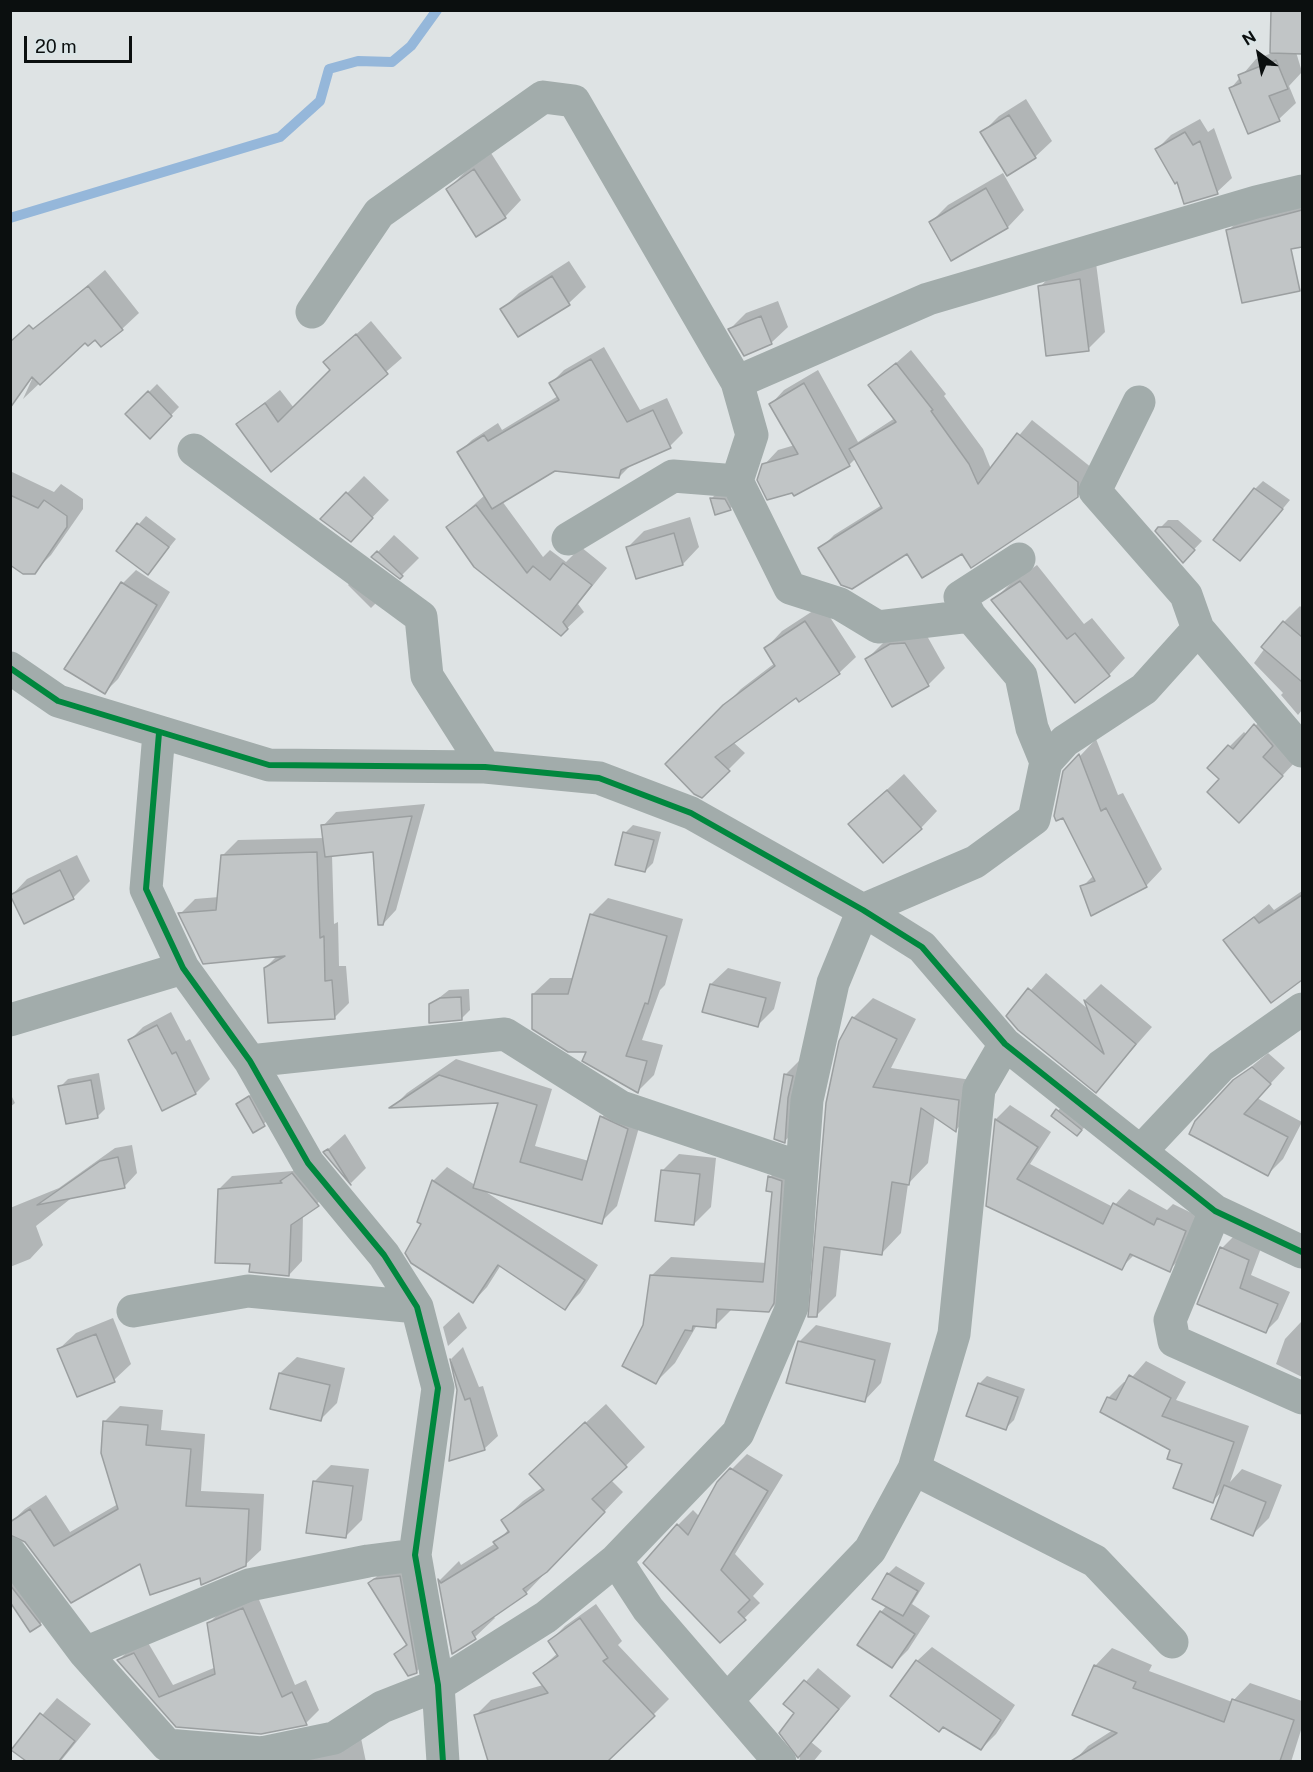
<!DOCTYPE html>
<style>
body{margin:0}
#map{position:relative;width:1313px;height:1772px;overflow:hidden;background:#dee3e4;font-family:"Public Sans",sans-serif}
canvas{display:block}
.frame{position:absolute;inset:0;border:12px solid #0b0f0f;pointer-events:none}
.north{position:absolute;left:1229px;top:24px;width:60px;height:60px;-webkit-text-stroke:4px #dbe5e7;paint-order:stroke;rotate:328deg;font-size:16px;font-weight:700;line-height:24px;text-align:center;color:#0b0f0f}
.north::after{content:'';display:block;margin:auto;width:21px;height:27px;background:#0b0f0f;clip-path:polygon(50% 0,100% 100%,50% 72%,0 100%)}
.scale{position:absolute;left:24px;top:36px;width:108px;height:27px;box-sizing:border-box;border:3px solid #0b0f0f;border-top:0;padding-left:8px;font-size:18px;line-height:21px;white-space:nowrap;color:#0b0f0f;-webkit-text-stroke:4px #dbe5e7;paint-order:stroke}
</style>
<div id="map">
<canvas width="1313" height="1772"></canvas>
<div class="frame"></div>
<div class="north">N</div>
<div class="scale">20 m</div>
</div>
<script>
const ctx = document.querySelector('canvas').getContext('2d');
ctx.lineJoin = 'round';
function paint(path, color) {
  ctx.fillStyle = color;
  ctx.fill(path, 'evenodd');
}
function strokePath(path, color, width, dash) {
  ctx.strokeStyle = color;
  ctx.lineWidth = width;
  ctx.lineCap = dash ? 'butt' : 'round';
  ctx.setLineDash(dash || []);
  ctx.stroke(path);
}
const shadow = new Path2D(`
 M1273,10H1302V52H1296L1302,72L1289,86L1296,103L1279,119L1231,88L1256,59L1272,53Z
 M1026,99L1052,141L1035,157L982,133L999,116Z
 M1200,119L1208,132L1214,128L1232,178L1217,192L1178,180L1157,149L1171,135Z
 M491,153L521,200L505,217L448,189L465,172Z
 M1003,173L1024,210L1008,227L952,259L931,222L948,205Z
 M1302,197V246L1234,260L1228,231L1248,211Z
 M569,261L586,287L569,303L502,309L519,293Z
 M1096,263L1105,332L1088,349L1040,287L1056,270Z
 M105,270L139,313L122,329L85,340L23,399L52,335L38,328Z
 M778,301L788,327L771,343L730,329L746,313Z
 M371,321L402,358L272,470L238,424L280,390L294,408L332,370L325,362Z
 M604,347L640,410L667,398L683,433L670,446L632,464L619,477L555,469L502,501L543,557L550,550L566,562L581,547L607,568L578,604L584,612L561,634L448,528L485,495L459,452L472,440L498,423L502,430L558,396L551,383L564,370Z
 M911,350L946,394L944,396L983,449L991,469L1032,420L1092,468L1091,481L1077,496L962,552L820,549L834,535L882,505L856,458L849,465H764L778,450L795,445L771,404L784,390L818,370L858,442L895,418L870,386Z
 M157,384L179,407L150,437L127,414Z
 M10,471L54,492L61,484L83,499V509L51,555L34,572L10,563Z
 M364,476L389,500L367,523L322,519Z
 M1263,481L1290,500L1240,560L1255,489Z
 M728,482L746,492L730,509L712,498Z
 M146,516L176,539L155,565L139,524Z
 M690,517L699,547L683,564L628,547L644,531Z
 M1168,520H1178L1202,541L1183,561L1157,531Z
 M394,535L419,558L400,577L373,557Z
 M1037,565L1084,624L1092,618L1125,658L1109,675L993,601L1010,584Z
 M363,569L390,589L371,608L348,585Z
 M136,570L170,592L118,679L105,692L66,668L123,583Z
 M822,605L856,657L839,673L796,695L733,742L745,753L702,796L667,764L741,689L775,663L766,648L782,631Z
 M1300,606L1302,608V710L1298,715L1281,695L1283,693L1254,663L1284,622Z
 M922,627L945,668L928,685L893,705L867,659L884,642Z
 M1270,710L1297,760L1254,806L1221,779L1230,746L1244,732L1247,735Z
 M1096,739L1118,795L1123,793L1162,869L1146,886L1082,887L1094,875L1065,772Z
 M904,774L937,811L921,828L867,808Z
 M425,804L396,910L383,924L375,850L332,855L334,924L338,922L339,966H346L349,1003L334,1018L265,968L278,955L180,914L195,899L219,897L223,855L238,840L324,838L323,826L336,812Z
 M633,825L661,832L653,863L645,871L625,833Z
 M77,855L90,881L73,898L24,922L11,896L27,879Z
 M1302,891L1301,979L1225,940L1269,904L1274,910Z
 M608,898L683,919L665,985L660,990L642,1040L663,1045L654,1075L638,1091L588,1050L533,994L550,978H574L591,915Z
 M728,968L781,982L774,1009L757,1026L711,984Z
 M1046,973L1089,1010L1085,1000L1101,984L1152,1027L1096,1091L1008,1016Z
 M469,989L470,1010L462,1018L430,1005L449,990Z
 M873,998L916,1019L891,1068L978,1081L975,1110L956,1130L935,1116L928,1163L908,1184L901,1233L882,1253L841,1248L836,1296L816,1316L827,1103L853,1018Z
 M171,1012L186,1041L190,1039L210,1079L196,1093L163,1109L129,1041L143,1027Z
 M810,1050L809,1116L785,1141V1075Z
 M1268,1053L1285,1068L1257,1098L1302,1122L1283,1159L1268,1174L1191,1133L1234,1081Z
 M456,1059L552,1089L535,1146L589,1161L602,1117L618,1101L643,1113L617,1206L601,1222L483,1190L598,1265L580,1293L565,1308L501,1265L487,1287L473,1302L423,1223L433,1181L447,1167L475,1185L500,1101L393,1107L407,1093Z
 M99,1073L105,1109L97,1117L60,1087L68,1079Z
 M257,1090L273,1117L253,1131L238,1104Z
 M10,1093L15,1103L10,1107Z
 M1066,1102L1085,1127L1077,1134L1053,1116Z
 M1010,1105L1051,1132L1030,1164L1113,1207L1129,1189L1167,1210L1173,1204L1200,1217L1184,1255L1169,1270L1135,1254L1121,1268L988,1205L996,1119Z
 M345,1134L366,1168L351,1183L325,1152Z
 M132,1145L137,1173L124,1187L74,1196L36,1226L43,1245L30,1259L10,1267V1208L59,1188L115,1148Z
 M679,1154L716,1158L711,1207L694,1224L663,1170Z
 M789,1158L788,1292L769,1311L733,1308L715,1326L697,1325L675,1363L656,1382L645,1325L651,1276L671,1257L767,1263L774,1191L770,1177Z
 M295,1168L331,1192L303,1215L302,1261L289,1275L251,1263L219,1189L232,1176L293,1171Z
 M1234,1236L1261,1248L1251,1275L1290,1292L1278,1319L1266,1331L1199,1303L1222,1248Z
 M459,1312L467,1328L448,1346L443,1327Z
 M113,1318L131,1364L114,1380L59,1349L76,1333Z
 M1301,1322L1302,1323V1377L1276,1364L1285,1339Z
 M816,1325L891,1343L881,1383L865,1400L799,1342Z
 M463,1347L479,1387L483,1386L498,1436L484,1449L458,1390L451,1359Z
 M297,1357L345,1368L337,1403L321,1419L280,1373Z
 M1146,1361L1186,1382L1176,1400L1249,1426L1230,1482L1242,1469L1282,1485L1269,1518L1253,1534L1224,1489L1213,1501L1172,1449L1108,1398L1124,1382L1127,1383Z
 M987,1376L1025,1389L1014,1420L1006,1428L979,1384Z
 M606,1404L645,1447L611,1480L623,1492L526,1593L493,1616L495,1618L475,1637L453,1652L440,1580L459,1561L461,1565L496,1543L509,1529L503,1520L523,1501L543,1487L551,1455Z
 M120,1406L163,1410L161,1430L205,1434L201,1491L264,1494L261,1550L245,1565L201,1576L140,1562L71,1601L10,1523L25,1509L46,1495L70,1532L118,1504L105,1421Z
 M747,1454L783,1475L735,1554L764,1584L753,1596L760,1603L721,1641L678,1525L693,1510L700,1517L718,1483Z
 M331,1465L369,1469L362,1520L346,1536L314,1482Z
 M10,1546L56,1607L40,1624L10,1599Z
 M395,1558L441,1647L416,1672L396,1654L408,1642L370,1583Z
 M896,1566L925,1583L912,1604L930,1616L908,1650L892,1666L881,1612L887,1605L888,1574Z
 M257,1595L295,1685L306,1680L319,1710L306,1723L177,1726L119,1660L132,1647L147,1641L173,1685L216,1667L209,1623L222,1610Z
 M596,1604L622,1641L618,1645L669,1699L606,1762H490L476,1715L491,1700L543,1685L535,1673L558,1653L550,1641L565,1626Z
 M932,1647L1015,1705L996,1734L981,1749L917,1661Z
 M1112,1648L1152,1665L1149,1671L1232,1702L1250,1683L1302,1701V1727L1291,1762H1073L1088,1746L1113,1730L1095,1666Z
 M818,1668L851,1696L811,1742L822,1751L813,1762H799L800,1757L781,1733L796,1713L786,1704Z
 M57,1698L91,1724L60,1762H28L13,1749Z
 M361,1738L366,1762H221Z`);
const stream = new Path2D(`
 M10,218L280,137L320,101L329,69L358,61L392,62L411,46L437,10`);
const building = new Path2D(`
 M1271,10H1302V54L1270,53Z
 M1276,60L1288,89L1269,96L1280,121L1248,134L1229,88L1241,83L1238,75Z
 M1009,115L1036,158L1007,176L980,132Z
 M1185,132L1193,145L1200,141L1218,194L1184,204L1177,182L1175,184L1155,149Z
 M474,169L506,218L476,237L446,189Z
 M986,188L1008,228L951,261L929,222Z
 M1302,210V247L1291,249L1300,291L1242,303L1226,230Z
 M552,276L570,305L518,337L500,309Z
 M1080,279L1089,351L1046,356L1038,286Z
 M88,286L123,330L101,347L95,340L88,346L85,343L40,385L32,377L10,408V342L29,325L33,329Z
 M761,316L772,344L744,356L728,329Z
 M356,334L388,374L271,472L236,424L265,403L278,422L330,370L323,362Z
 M591,359L627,422L653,410L671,448L621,470L619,478L555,471L492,509L457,452L484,435L488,441L559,400L549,383Z
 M896,363L933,410L931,411L969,464L978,484L1017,433L1078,482V497L971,568L962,554L922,578L907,554L852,589L841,585L818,548L882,508L849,449L896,422L868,385Z
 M804,383L850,466L794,496L792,493L767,500L757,480L762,464L798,454L769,404Z
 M148,391L172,416L150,439L125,414Z
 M1254,488L1283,509L1240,561L1213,540Z
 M346,492L373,518L351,542L320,519Z
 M10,495L38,508L44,500L67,516V527L35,574H23L10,565Z
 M710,498L725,499L731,510L715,515Z
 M476,505L527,573L533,566L550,580L563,563L592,585L563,622L568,629L561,636L474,567L446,527Z
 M137,523L169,547L148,575L116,551Z
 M1158,527H1170L1195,550L1183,563L1155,531Z
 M674,533L683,565L636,579L626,547Z
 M377,551L403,576L400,579L371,557Z
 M1020,581L1067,639L1075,633L1110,676L1075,703L991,600Z
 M121,582L157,605L105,694L64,669Z
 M805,621L840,674L799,702L796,698L715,757L730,771L702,798L694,794L665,764L723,705L775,666L764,648Z
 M1283,621L1302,637V682L1261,647Z
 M905,643L929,686L892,707L865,659L890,644Z
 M1254,724L1273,746L1263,757L1283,776L1239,823L1207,792L1219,779L1207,768L1228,745L1233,749Z
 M1079,754L1101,811L1106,808L1147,887L1091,916L1080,886L1095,881L1063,818L1056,821L1054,816L1063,771Z
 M887,790L922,829L883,863L848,824Z
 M412,816L383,925H378L373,852L325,857L321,825Z
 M623,832L654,840L645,872L615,865Z
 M317,852L320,938L324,936L325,981L332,980L335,1019L268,1023L264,968L285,956L203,964L178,913L216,910L221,855Z
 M60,870L74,899L24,924L10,895Z
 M1302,895V980L1271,1003L1223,940L1254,917L1259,923Z
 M590,914L667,936L648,1004L645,1003L626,1056L647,1061L638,1093L582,1061L586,1052H568L532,1029V994H568Z
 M710,984L766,998L758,1027L702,1012Z
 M1028,988L1104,1054L1084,1000L1136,1044L1096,1093L1018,1030L1006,1016Z
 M461,997L462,1020L429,1023V1004L440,998Z
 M852,1017L897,1039L873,1087L959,1100L956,1132L921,1108L909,1185L892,1182L882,1255L824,1247L817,1317H808L826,1103L839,1041Z
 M157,1025L172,1054L176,1052L196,1094L162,1111L128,1040Z
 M1252,1067L1271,1084L1244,1114L1288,1137L1268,1176L1189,1134L1195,1121L1233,1080Z
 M784,1074L793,1076L788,1098L785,1143L774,1139Z
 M439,1075L537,1105L520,1162L582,1180L600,1116L628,1129L602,1224L473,1188L498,1103L389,1108Z
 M91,1080L98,1118L66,1124L58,1086Z
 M249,1096L265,1126L253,1133L236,1104Z
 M1056,1109L1082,1130L1077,1136L1051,1116Z
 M995,1119L1038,1147L1017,1179L1103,1224L1113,1203L1154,1225L1157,1218L1186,1231L1170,1272L1130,1254L1122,1270L986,1206Z
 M328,1149L351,1185L323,1152Z
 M118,1157L125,1188L37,1205L100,1161Z
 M661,1170L700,1174L694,1225L655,1221Z
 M292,1173L319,1206L291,1225L289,1276L249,1272L250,1264L215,1263L218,1189L282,1183L280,1181Z
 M768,1176L782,1181L774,1303L769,1312L717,1309L716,1328L693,1326L692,1331L685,1330L656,1384L622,1366L643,1325L650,1275L763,1282L772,1192L766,1191Z
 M432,1180L585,1280L565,1310L498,1265L473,1303L411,1263L405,1253L421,1224L417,1222Z
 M1220,1247L1249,1260L1240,1288L1278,1304L1266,1333L1197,1304Z
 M96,1334L115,1382L77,1397L57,1349Z
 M798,1341L875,1360L865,1402L786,1383Z
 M450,1359L465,1400L470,1398L485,1450L449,1461L457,1390Z
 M279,1373L330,1385L321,1421L270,1409Z
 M1129,1375L1171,1398L1162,1416L1234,1442L1213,1503L1173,1488L1182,1464L1167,1459L1170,1450L1100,1412L1107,1397L1116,1400Z
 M978,1383L1018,1397L1006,1430L966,1416Z
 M103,1421L148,1425L146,1445L191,1449L186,1506L249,1509L246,1566L201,1585L200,1578L150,1595L140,1564L71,1603L25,1542L10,1535V1522L30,1509L54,1546L118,1509L101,1453Z
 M585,1422L627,1467L592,1499L605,1512L547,1572L523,1589L527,1594L472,1632L476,1639L452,1654L438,1579L441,1583L498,1548L493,1542L509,1532L501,1520L544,1490L529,1474Z
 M730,1468L768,1491L721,1570L750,1600L738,1612L746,1620L720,1643L643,1563L677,1524L688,1535L717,1482Z
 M313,1481L353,1486L346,1538L306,1533Z
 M1224,1485L1266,1502L1253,1536L1211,1519Z
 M887,1573L918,1591L903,1616L872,1599Z
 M400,1576L417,1673L408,1676L394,1654L407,1645L368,1583L374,1579Z
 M10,1585L41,1625L30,1632L10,1602Z
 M243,1608L282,1697L292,1692L307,1725L261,1734L176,1727L117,1660L134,1653L159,1697L215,1674L207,1623Z
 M880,1611L915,1634L892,1668L857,1645Z
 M580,1618L608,1658L603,1661L655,1716L608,1761H488L474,1715L548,1693L533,1673L558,1656L548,1641Z
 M916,1660L1001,1720L981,1750L943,1727L939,1732L890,1696Z
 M1094,1665L1136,1682L1133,1688L1224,1722L1232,1699L1294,1720L1280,1761H1071L1117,1733L1072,1715Z
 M804,1680L839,1709L798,1758L779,1733L794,1713L783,1704Z
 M40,1713L75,1741L59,1761H26L11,1750Z`);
const minor = new Path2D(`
 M312,312L379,213L543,97L574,101L737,382L752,435L737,481L790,588L840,604L878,627L970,616
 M737,382L928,299L1256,202L1302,191
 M1139,402L1095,491L1186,595L1198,629L1302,751
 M194,450L421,617L427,676L485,767
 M568,539L673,476L737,481
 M1019,559L960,597L970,616L1021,676L1032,728L1046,762
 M10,668L58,701L269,765L485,767L599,778L691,813L863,910L922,947L1005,1044L1215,1211L1302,1252
 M159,733L146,889L183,968L250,1061L308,1163L384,1255L417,1307L438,1388L415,1555L438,1685L443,1762
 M10,1020L183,968
 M250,1061L505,1034L621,1107L802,1168
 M1141,1151L1221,1066L1302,1009
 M1215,1211L1170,1320L1174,1341L1302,1398
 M133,1311L248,1291L417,1307
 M914,1469L1095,1561L1172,1642
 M10,1553L85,1653L167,1745L262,1753L334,1738L382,1707L438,1685L546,1617L616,1560L738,1433L792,1307L807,1100L833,983L863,910L975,862L1034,819L1046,762L1065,741L1144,689L1198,629
 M616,1560L648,1609L780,1762
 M85,1653L249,1585L368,1561L415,1555
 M727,1700L870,1550L914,1469L954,1334L979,1089L1005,1044`);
const cycleway = new Path2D(`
 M10,668L58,701L269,765L485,767L599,778L691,813L863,910L922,947L1005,1044L1215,1211L1302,1252
 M159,733L146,889L183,968L250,1061L308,1163L384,1255L417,1307L438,1388L415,1555L438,1685L443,1762`);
paint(shadow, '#0003');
strokePath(stream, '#95b7da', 10);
paint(building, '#c1c5c6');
strokePath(building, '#9b9fa0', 1.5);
strokePath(minor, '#a2acab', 33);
strokePath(cycleway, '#00873e', 6);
</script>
